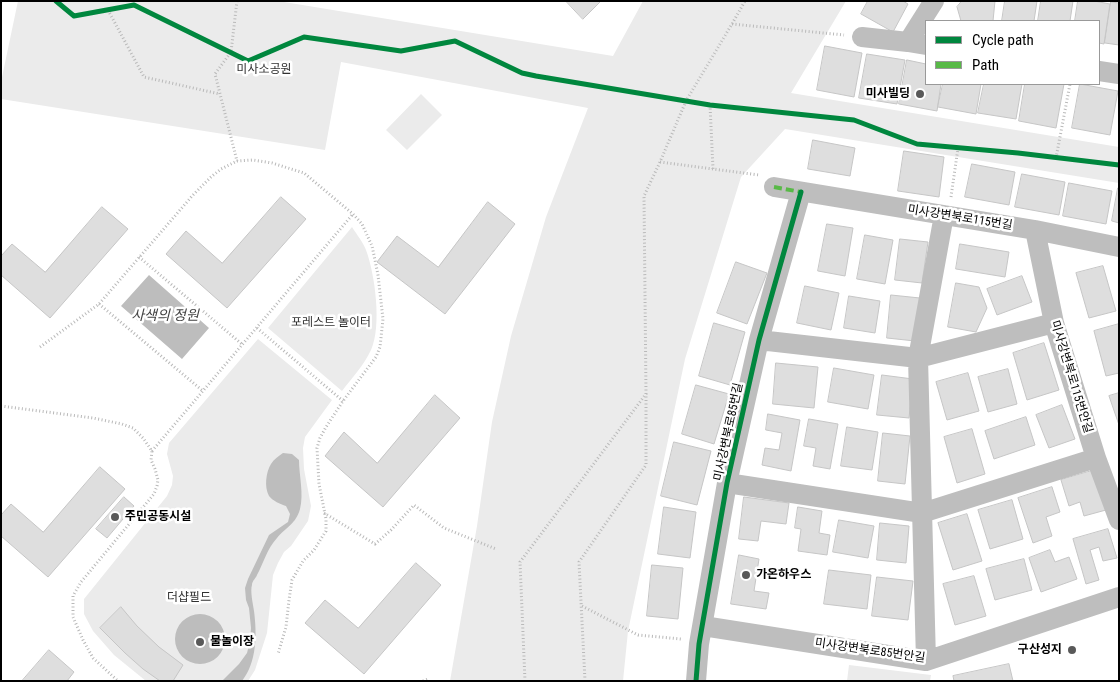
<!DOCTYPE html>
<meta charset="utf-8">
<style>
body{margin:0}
#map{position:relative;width:1120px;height:682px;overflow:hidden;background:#fff;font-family:"Roboto Condensed",sans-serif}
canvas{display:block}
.frame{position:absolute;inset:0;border:2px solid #000;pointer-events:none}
.legend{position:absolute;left:925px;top:20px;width:175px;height:65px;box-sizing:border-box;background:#fff;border:1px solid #999;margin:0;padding:6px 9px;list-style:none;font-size:15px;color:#000}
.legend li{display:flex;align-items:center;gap:10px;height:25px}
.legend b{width:25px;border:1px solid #999}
</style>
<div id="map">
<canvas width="1120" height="682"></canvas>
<div class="frame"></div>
<ul class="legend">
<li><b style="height:6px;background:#00873e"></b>Cycle path</li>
<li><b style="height:6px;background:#58b947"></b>Path</li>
</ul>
</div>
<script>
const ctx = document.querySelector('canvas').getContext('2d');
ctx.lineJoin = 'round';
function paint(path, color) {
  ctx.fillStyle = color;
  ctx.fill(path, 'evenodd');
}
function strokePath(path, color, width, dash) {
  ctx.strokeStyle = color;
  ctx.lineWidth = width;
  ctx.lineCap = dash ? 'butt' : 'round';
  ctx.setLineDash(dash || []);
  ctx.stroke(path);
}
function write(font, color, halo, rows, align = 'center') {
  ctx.font = font + ' "Roboto Condensed","Noto Sans KR",sans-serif';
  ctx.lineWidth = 5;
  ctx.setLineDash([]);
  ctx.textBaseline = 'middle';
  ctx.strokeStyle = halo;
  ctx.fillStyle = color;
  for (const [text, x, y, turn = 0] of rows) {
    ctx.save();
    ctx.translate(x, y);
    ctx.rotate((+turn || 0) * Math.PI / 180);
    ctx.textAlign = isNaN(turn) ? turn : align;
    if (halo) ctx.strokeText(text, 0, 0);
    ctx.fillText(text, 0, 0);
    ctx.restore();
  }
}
const green = new Path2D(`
 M18,1H278L613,56L643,1H846L791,93L1119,147V183L785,129L741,177L685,359L628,631L623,681H450L477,526L492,422L511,336L546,217L588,108L341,62L325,150L1,99V82Z
 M421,94L442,115L407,150L386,130Z
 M352,227C357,235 363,242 366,250C375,274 382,326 371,350C364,365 352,378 342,391L268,328Z
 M258,339L332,400L305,437L303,448L304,469L311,506L308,521L291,546L284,552L278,563L273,575L267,633L255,670L248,681H146L114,655L93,631L84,614V599L167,496L172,485L173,476L167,454L169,443Z
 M849,665L931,675L930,681H847Z`);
const water = new Path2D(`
 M149,275L209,328L182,359L121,306Z
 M283,453L292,454L299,460C299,475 304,494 300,509C296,524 286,527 277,538C267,549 264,562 257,575C256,578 252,581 252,585C250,591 253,604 254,611C257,634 257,662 242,681H222L239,664L247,653L250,641L251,628L249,608L246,600L245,588L248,579L269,535L288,522L290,514L286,506C280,504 273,501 269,496C264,487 266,472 271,464C274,459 279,456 283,453Z
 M175 639a25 25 0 1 1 50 0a25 25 0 1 1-50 0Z`);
const building = new Path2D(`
 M566,1H601L583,19Z
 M868,1H903L908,4L893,32L861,14Z
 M962,1H995L993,21H961L957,7Z
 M1005,1H1037L1034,21H1002Z
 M1041,1H1073L1070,21H1038Z
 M1078,1H1094L1110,4L1104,44L1099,43V21H1075Z
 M1111,2L1119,3V45L1105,43Z
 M825,46L862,53L854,97L817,90Z
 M867,54L905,60L897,104L859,98Z
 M907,60L926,64V84H941L937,111L899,104Z
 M943,84H981L976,114L938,107Z
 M984,84H1022L1016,119L978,113Z
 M1025,84H1064L1056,128L1019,121Z
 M1080,84L1118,91L1110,135L1072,128Z
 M813,140L855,148L850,176L808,169Z
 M904,151L944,157L939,197L898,191Z
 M972,164L1015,172L1009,205L965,197Z
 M1022,174L1065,182L1059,215L1015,207Z
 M1069,183L1112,191L1106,224L1063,216Z
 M1118,188H1119V223L1112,221Z
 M281,197L306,219L227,308L166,254L186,231L222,263Z
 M488,202L515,224L445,314L377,262L397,236L438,267Z
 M102,207L128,229L50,318L1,275V256L12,244L45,272Z
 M827,224L853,228L845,276L818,271Z
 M865,235L893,240L885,284L857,279Z
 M900,239L928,242L922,283L895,280Z
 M960,244L1009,252L1005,277L956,269Z
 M736,262L767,273L747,324L717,313Z
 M1103,266L1116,311L1089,318L1076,273Z
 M1022,276L1032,302L997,315L987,289Z
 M956,283L979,287L987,308L976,332L948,327Z
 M805,286L839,293L831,330L797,323Z
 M891,295L920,298L915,341L887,338Z
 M849,296L880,301L875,333L844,328Z
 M714,323L745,332L730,385L699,376Z
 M1119,324V373L1106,376L1094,331Z
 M1044,343L1059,390L1027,400L1013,353Z
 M776,363L818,367L814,408L773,404Z
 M834,368L874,375L868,409L828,402Z
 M1008,369L1017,404L988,412L978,377Z
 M968,373L979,411L947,420L936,382Z
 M882,375L913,379L909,418L877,415Z
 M696,385L729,394L714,444L682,434Z
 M1119,393V425L1109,396Z
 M435,395L460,418L383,507L325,456L344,432L377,463Z
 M1062,405L1075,439L1049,448L1036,415Z
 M768,414L800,420L791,471L762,465L765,448L779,450L782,433L766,430Z
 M1026,417L1035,445L994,459L985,431Z
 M809,419L838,424L830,469L813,466L816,448L804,446Z
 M847,427L878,432L872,470L841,466Z
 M972,429L985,474L957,483L944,437Z
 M883,433L910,436L905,484L878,481Z
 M674,442L711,451L697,505L661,496Z
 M100,467L125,489L48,577L1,536V515L11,504L43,532Z
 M1095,470L1106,510L1084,516L1080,502L1069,506L1061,480Z
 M1052,487L1060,512L1046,517L1052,536L1033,543L1018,498Z
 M124,497L134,506L107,538L96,529Z
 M744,497L789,503L786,524L761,521L758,541L739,539Z
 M1012,500L1023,539L990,549L978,510Z
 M664,507L696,512L690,558L658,554Z
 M798,507L822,511L819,533L830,535L827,555L798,551L801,529L795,528Z
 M967,514L982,561L953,570L938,523Z
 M839,520L874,526L868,558L833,552Z
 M880,523L909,526L906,563L877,560Z
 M1108,529L1117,558L1103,561L1099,547L1090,550L1099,580L1086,584L1073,539Z
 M1050,550L1055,562L1069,557L1077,579L1041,592L1029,558Z
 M739,555L759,559L754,591L769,593L766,609L731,604Z
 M1024,559L1032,590L995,600L986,569Z
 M416,563L441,585L364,674L305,623L325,600L358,628Z
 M652,565L683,568L678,619L647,616Z
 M829,570L871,575L867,609L824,604Z
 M974,576L986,616L955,625L943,584Z
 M877,577L913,581L908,620L872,616Z
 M121,607L137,626L159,647L183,665L173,681H160L143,669L125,653L100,628Z
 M49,650L74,672L67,681H22Z
 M1009,664L1013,681H954L953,676Z`);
const path = new Path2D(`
 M237,1L231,52L215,74L237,161
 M108,10L144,77L220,94
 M732,24L844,35
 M710,105L713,169L759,175
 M1056,158L1070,84
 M660,162L713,169
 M951,197L958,148
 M139,257L243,345
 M99,304L203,391
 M257,328L343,401
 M40,347L99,304L193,195L211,177L221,169L237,161L253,160L272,163L304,173L353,214L362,224L372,246L375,260L378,275L383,319L380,347L376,357L343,401L326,427L320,438L317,448L319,484L326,519V531L314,550L303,561L292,580L289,600L286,627L278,654
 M1,406L93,418L122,424L133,428L143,438L152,451L151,460L155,469L158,480L157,486L154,494L81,582L73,596V617L83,640L93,658L118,681
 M152,451L353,214
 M324,513L375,544L391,530L414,505L444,528L496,549
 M582,606L638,635L681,639
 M423,681L428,679
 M525,681L520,562L646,394L644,196L660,162L686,101L732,24L745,1
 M585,681L579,562L646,465V394`);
const minor = new Path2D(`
 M862,37L908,42
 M926,45L908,42L934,1
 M1099,71L1119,74
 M774,187L1035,230L1119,247
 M1035,230L1054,323L1096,458L1119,520
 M759,340L918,358L1054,323
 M727,483L922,513L1096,458
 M703,626L926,661L1119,597
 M926,661L918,358L944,215
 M696,681L699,644L727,483L759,340L801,192`);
const quiet = new Path2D(`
 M774,187L801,192`);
const cycleway = new Path2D(`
 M56,1L74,16L134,5L248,61L304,37L401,51L455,41L522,73L536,76L710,105L854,120L917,144L1018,153L1119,165
 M696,681L699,644L727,483L759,340L801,192`);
const markers = [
 [920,94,5,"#595959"],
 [115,517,5,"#595959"],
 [746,575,5,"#595959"],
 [200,642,5,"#595959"],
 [1072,650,5,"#595959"]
];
const parkNames = [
 ["미사소공원",264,70],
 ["포레스트 놀이터",331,323],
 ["더샵필드",189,598]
];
const poiNames = [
 ["미사빌딩",910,94,"right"],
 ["주민공동시설",125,517],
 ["가온하우스",756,575],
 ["물놀이장",210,642],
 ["구산성지",1062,650,"right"]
];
const streetNames = [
 ["미사강변북로115번길",960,218,9],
 ["미사강변북로115번안길",1071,377,73],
 ["미사강변북로85번길",729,432,-78],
 ["미사강변북로85번안길",870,651,8]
];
const waterNames = [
 ["사색의 정원",165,316]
];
paint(green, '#ebebeb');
paint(water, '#bdbdbd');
paint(building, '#dedede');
strokePath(building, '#c6c6c6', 1);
strokePath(path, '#b9b9b9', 3, [1, 2.5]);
strokePath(minor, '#bebebe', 20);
strokePath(quiet, '#58b947', 4, [8, 4]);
strokePath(cycleway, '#00873e', 5);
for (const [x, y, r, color] of markers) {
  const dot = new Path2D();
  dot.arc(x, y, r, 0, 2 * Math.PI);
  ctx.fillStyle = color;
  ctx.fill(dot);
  strokePath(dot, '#fff', 2);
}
write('12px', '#313131', '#fff', parkNames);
write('bold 12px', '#000', '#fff', poiNames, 'left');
write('12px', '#000', '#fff', streetNames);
write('italic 14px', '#424242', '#fff', waterNames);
</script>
